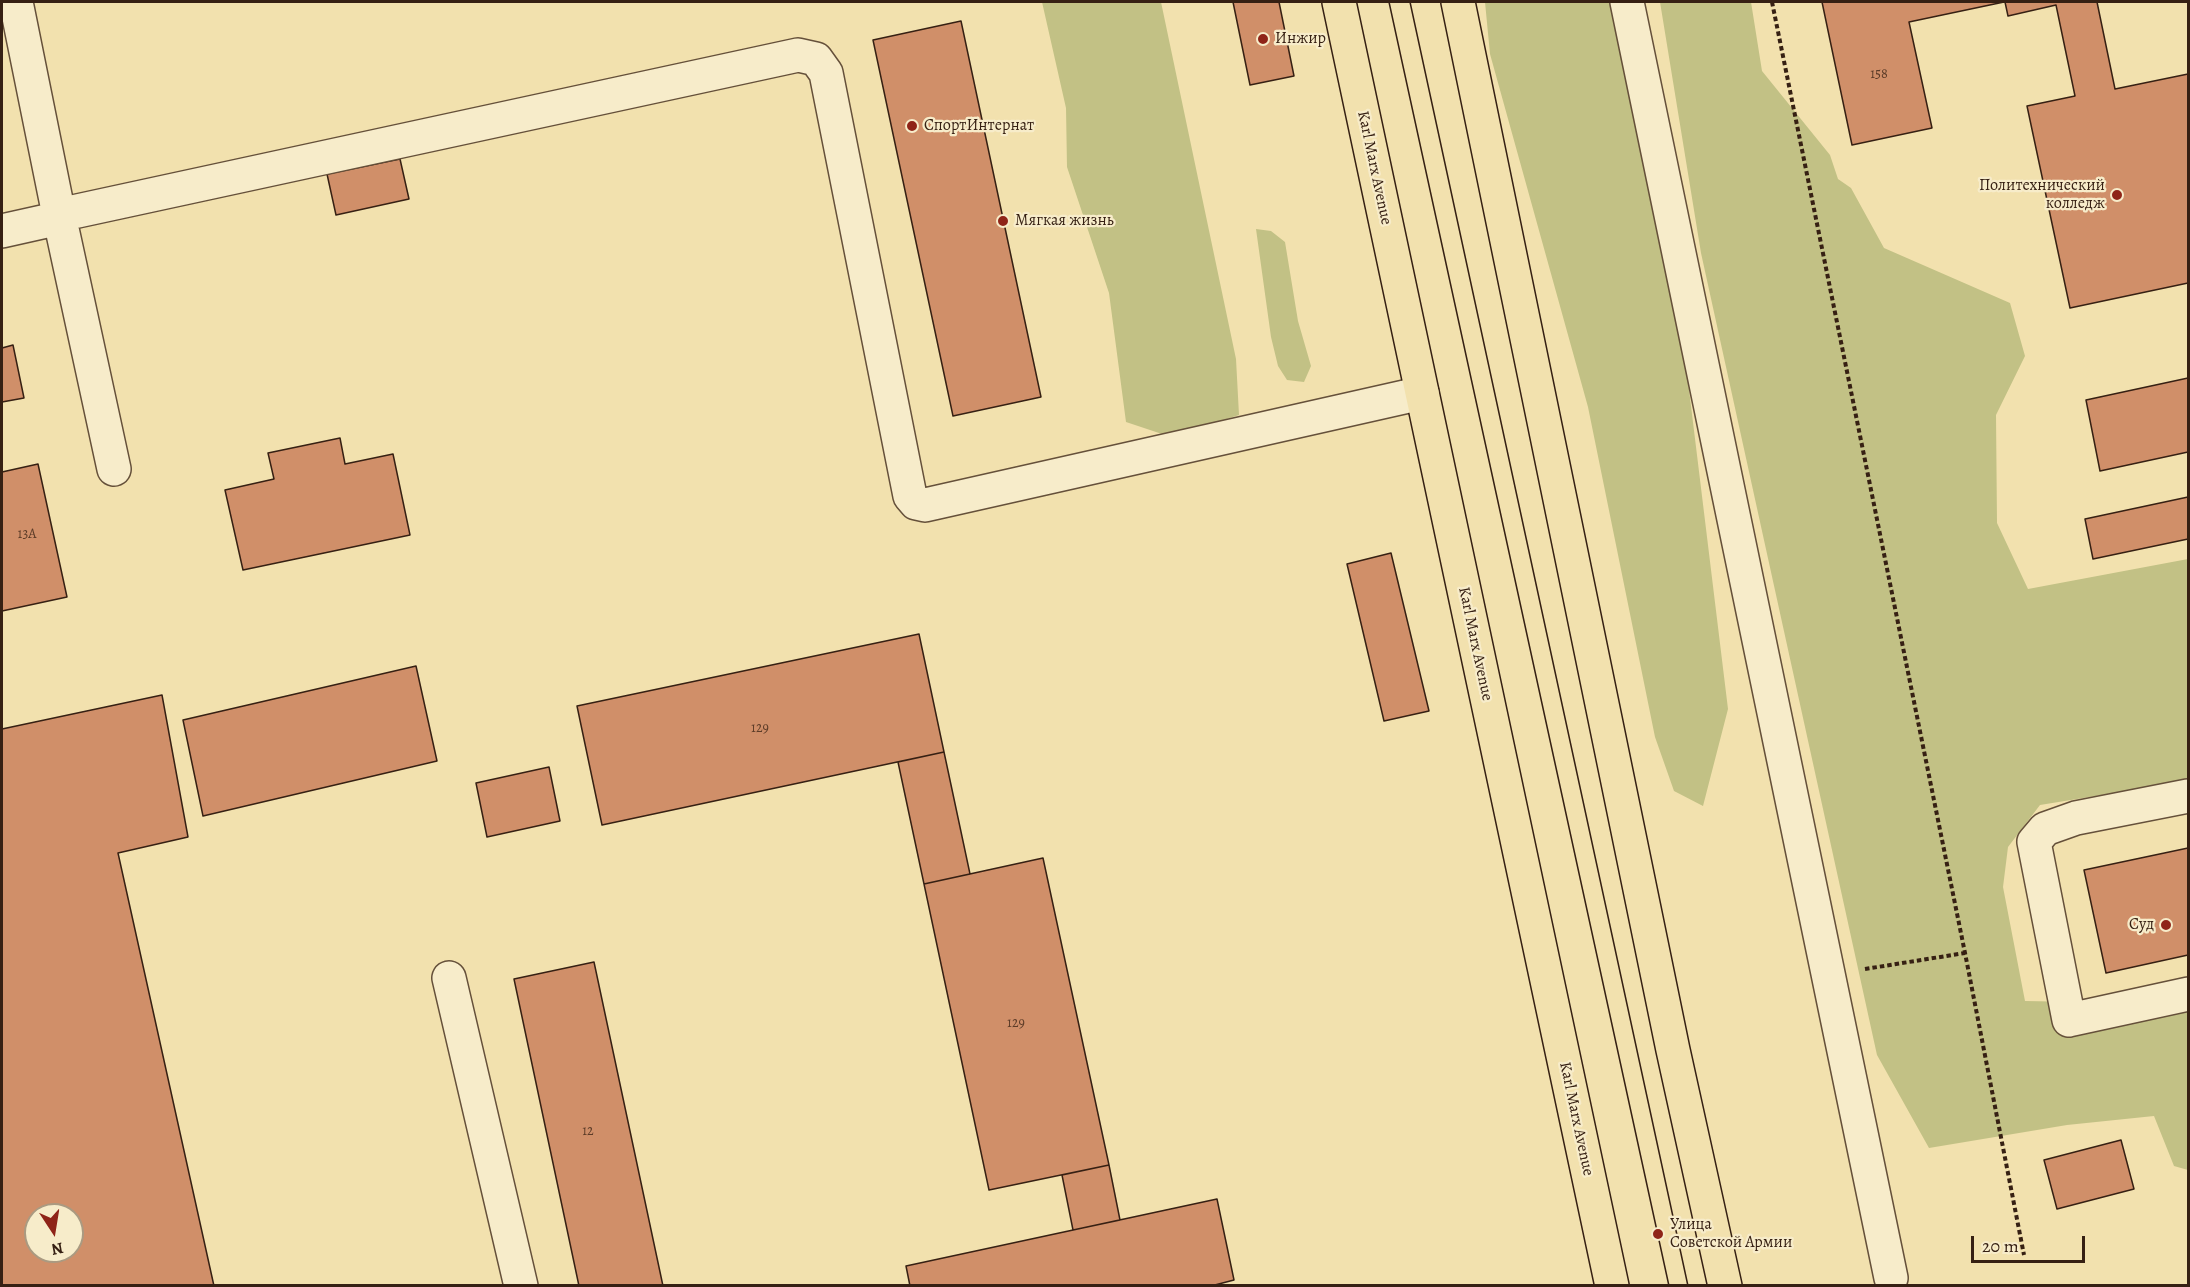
<!DOCTYPE html>
<meta charset="utf-8">
<style>
body{margin:0}
#map{position:relative;width:2190px;height:1287px;overflow:hidden;background:#f2e1ae;font-family:Alegreya,serif}
canvas{display:block}
.frame{position:absolute;inset:0;border:3px solid #362013;pointer-events:none}
.north{position:absolute;left:24px;top:1203px;width:60px;height:60px;box-sizing:border-box;background:#f7ecca;border:2px solid #aa9a81;border-radius:50%;rotate:168deg;font-size:16px;font-weight:700;line-height:24px;text-align:center;color:#362013}
.north::after{content:'';display:block;margin:auto;width:21px;height:27px;background:#8f2418;clip-path:polygon(50% 0,100% 100%,50% 72%,0 100%)}
.scale{position:absolute;left:1971px;top:1236px;width:114px;height:27px;box-sizing:border-box;border:3px solid #362013;border-top:0;padding-left:8px;font-size:18px;line-height:21px;white-space:nowrap;color:#362013;-webkit-text-stroke:4px #f7ecca;paint-order:stroke}
</style>
<div id="map">
<canvas width="2190" height="1287"></canvas>
<div class="frame"></div>
<div class="north">N</div>
<div class="scale">20 m</div>
</div>
<script>
const ctx = document.querySelector('canvas').getContext('2d');
ctx.lineJoin = 'round';
function paint(path, color) {
  ctx.fillStyle = color;
  ctx.fill(path, 'evenodd');
}
function strokePath(path, color, width, dash) {
  ctx.strokeStyle = color;
  ctx.lineWidth = width;
  ctx.lineCap = dash ? 'butt' : 'round';
  ctx.setLineDash(dash || []);
  ctx.stroke(path);
}
function write(font, color, halo, rows, align = 'center') {
  ctx.font = font + ' Alegreya,serif';
  ctx.lineWidth = 4.5;
  ctx.setLineDash([]);
  ctx.textBaseline = 'middle';
  ctx.strokeStyle = halo;
  ctx.fillStyle = color;
  for (const [text, x, y, turn = 0] of rows) {
    ctx.save();
    ctx.translate(x, y);
    ctx.rotate((+turn || 0) * Math.PI / 180);
    ctx.textAlign = isNaN(turn) ? turn : align;
    if (halo) ctx.strokeText(text, 0, 0);
    ctx.fillText(text, 0, 0);
    ctx.restore();
  }
}
const green = new Path2D(`
 M1042,2H1161L1236,359L1239,415L1214,423L1177,439L1126,422L1109,293L1067,167L1066,108Z
 M1485,2H1611L1686,365L1728,709L1703,806L1674,791L1655,737L1588,407L1490,54Z
 M1660,2H1751L1762,71L1830,155L1838,179L1851,188L1884,248L2010,303L2025,356L1996,415L1997,523L2028,589L2188,559V781L2040,805L2008,847L2003,887L2025,1001L2188,1004V1170L2174,1166L2154,1116L2067,1125L1929,1148L1877,1055L1701,253Z
 M1256,229L1271,231L1285,242L1298,321L1311,366L1304,382L1287,380L1278,366L1271,337Z`);
const building = new Path2D(`
 M1233,2H1279L1294,76L1250,85Z
 M1822,2H2004L1909,22L1932,128L1852,145Z
 M2005,2H2097L2115,89L2188,74V283L2070,308L2027,106L2075,96L2056,5L2008,16Z
 M961,21L1041,397L953,416L873,40Z
 M400,159L409,199L336,215L327,174Z
 M13,345L24,398L2,402V348Z
 M2188,378V452L2100,471L2086,400Z
 M340,438L345,464L393,454L410,535L243,570L225,490L274,479L268,453Z
 M38,464L67,597L2,611V472Z
 M2188,497V539L2093,559L2085,519Z
 M1391,553L1429,711L1384,721L1347,564Z
 M919,634L944,752L602,825L577,706Z
 M416,666L437,761L203,816L183,720Z
 M162,695L188,837L118,853L214,1286H2V729ZM36,1215H72V1251H36Z
 M944,752L970,874L924,884L898,762Z
 M549,767L560,821L487,837L476,783Z
 M2188,848V955L2106,973L2084,870Z
 M1043,858L1109,1165L989,1190L924,884Z
 M594,962L663,1286H579L514,979Z
 M2121,1140L2134,1189L2057,1209L2044,1160Z
 M1109,1165L1120,1220L1073,1230L1062,1175Z
 M1217,1199L1234,1280L1211,1286H910L906,1266Z`);
const path = new Path2D(`
 M1772,2L1965,953L2024,1255
 M1865,969L1965,953`);
const minor = new Path2D(`
 M16,2L59,215L114,469
 M1627,2L1891,1278
 M59,215L798,55L816,59L826,73L910,496L916,503L925,505L1422,393
 M2,231L60,218
 M2188,796L2076,818L2045,829L2034,842L2069,1020L2188,994
 M449,978L521,1286`);
const major = new Path2D(`
 M1339,2L1612,1286
 M1458,2L1673,1050L1725,1286`);
const tram = new Path2D(`
 M1389,2L1669,1286
 M1410,2L1688,1286`);
const markers = [
 [1263,39,6,"#8f2418"],
 [912,126,6,"#8f2418"],
 [2117,195,6,"#8f2418"],
 [1003,221,6,"#8f2418"],
 [2166,925,6,"#8f2418"],
 [1658,1234,6,"#8f2418"]
];
const numberNames = [
 ["158",1879,75],
 ["13А",27,535],
 ["129",760,729],
 ["129",1016,1024],
 ["12",588,1132]
];
const poiNames = [
 ["Инжир",1275,39],
 ["СпортИнтернат",924,126],
 ["Политехнический",2105,186,"right"],
 ["колледж",2105,204,"right"],
 ["Мягкая жизнь",1015,221],
 ["Суд",2154,925,"right"],
 ["Улица",1670,1225],
 ["Советской Армии",1670,1243]
];
const streetNames = [
 ["Karl Marx Avenue",1374,168,78],
 ["Karl Marx Avenue",1475,644,78],
 ["Karl Marx Avenue",1576,1119,78]
];
paint(green, '#c2c185');
paint(building, '#d08f69');
strokePath(building, '#362013', 1.5);
strokePath(minor, '#65503a', 36);
strokePath(major, '#362013', 36);
strokePath(path, '#362013', 4, [4.5, 3]);
strokePath(minor, '#f7ecca', 33);
strokePath(major, '#f2e1ae', 33);
strokePath(tram, '#362013', 1.5);
for (const [x, y, r, color] of markers) {
  const dot = new Path2D();
  dot.arc(x, y, r, 0, 2 * Math.PI);
  ctx.fillStyle = color;
  ctx.fill(dot);
  strokePath(dot, '#f7ecca', 2);
}
write('14px', '#5c3c28', null, numberNames);
write('16px', '#362013', '#f7ecca', poiNames, 'left');
write('16px', '#362013', '#f7ecca', streetNames);
</script>
